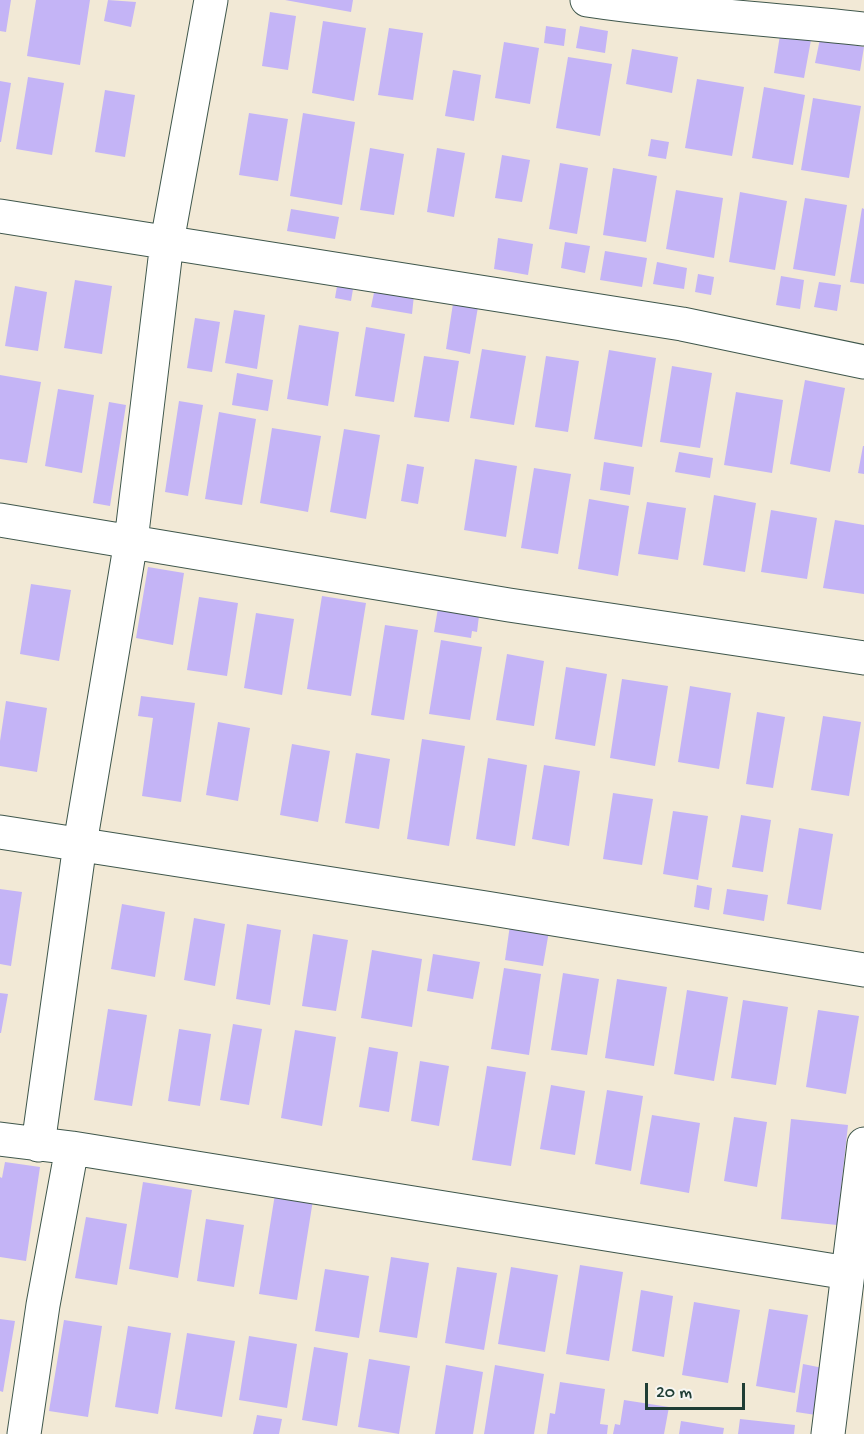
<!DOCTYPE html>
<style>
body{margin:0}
#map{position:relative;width:864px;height:1434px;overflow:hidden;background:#f2e9d6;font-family:"Gochi Hand",sans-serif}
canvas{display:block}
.scale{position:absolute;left:645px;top:1383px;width:100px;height:27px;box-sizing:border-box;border:3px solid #1f3d34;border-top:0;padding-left:8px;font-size:18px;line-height:21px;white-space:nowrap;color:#1f3d34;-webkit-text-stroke:4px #f6f6f2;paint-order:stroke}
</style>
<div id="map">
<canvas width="864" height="1434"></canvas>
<div class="scale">20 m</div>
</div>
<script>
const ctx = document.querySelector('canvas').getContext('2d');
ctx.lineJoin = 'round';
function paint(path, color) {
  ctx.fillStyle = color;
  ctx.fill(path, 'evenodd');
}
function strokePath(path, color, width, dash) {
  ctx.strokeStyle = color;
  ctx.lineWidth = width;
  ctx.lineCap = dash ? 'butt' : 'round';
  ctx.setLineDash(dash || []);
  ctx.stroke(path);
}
const building = new Path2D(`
 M0,0H11L6,32L0,31Z
 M36,0H90L80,65L27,56Z
 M108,0L136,2L131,27L104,21Z
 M285,0H353L351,12Z
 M270,12L296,16L288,70L262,66Z
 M323,21L366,28L354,101L312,93Z
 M546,26L566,29L564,46L544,43Z
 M580,26L608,31L605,53L576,48Z
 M389,28L423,33L413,100L378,95Z
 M780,35L811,40L804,78L774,73Z
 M820,39L864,47L860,71L815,63Z
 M504,42L539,48L530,104L495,98Z
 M632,49L678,57L672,93L626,84Z
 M568,57L612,64L600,136L556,128Z
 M453,70L481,75L474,121L445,116Z
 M28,77L64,83L52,155L16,149Z
 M697,79L744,87L732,156L685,148Z
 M0,81L11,83L1,142H0Z
 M764,87L805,95L793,165L752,158Z
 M105,90L135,95L125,157L95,152Z
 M813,98L861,106L849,178L801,170Z
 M249,113L288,119L278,181L239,175Z
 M303,113L355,122L342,205L290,196Z
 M651,139L669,142L666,159L648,156Z
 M370,148L404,154L394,215L360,210Z
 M437,148L465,153L454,217L427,212Z
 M502,155L530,160L522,202L495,198Z
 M560,163L588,168L577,234L549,229Z
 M613,168L657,176L646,242L603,235Z
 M676,190L723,198L714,258L666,249Z
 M740,192L787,201L775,270L729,262Z
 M805,198L847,205L835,276L793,269Z
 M862,208L864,209V284L850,282Z
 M291,209L339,217L335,239L287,231Z
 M498,238L533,244L528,275L494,269Z
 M565,242L590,246L585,273L561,268Z
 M605,251L647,258L642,287L600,280Z
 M657,262L687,268L684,289L653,284Z
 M698,274L714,277L711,295L695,292Z
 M781,276L804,280L800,309L776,305Z
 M75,280L112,286L102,354L64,348Z
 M338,280L354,283L351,301L335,298Z
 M819,282L841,285L837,311L814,307Z
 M15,286L47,292L38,351L5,346Z
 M375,288L414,295L412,314L371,307Z
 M454,297L479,301L470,354L446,349Z
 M234,310L265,315L257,369L225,363Z
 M195,318L220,322L212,372L187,368Z
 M299,325L339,332L328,406L287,399Z
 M366,327L405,334L394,402L355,396Z
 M482,349L526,356L514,425L470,418Z
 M609,350L656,358L642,447L594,439Z
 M424,356L459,361L449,422L414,417Z
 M546,356L579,361L568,432L535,427Z
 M672,366L712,373L700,448L660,442Z
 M237,373L273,380L268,411L232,405Z
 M0,375L41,382L27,463L0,459Z
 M805,380L845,388L830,472L790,464Z
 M58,389L94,395L82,473L45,466Z
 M736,392L783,400L772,473L724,465Z
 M179,401L203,405L188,496L165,492Z
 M109,402L126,405L110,506L93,503Z
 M219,412L256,419L242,505L205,499Z
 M272,428L321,436L308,512L260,503Z
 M344,429L380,435L366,519L330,512Z
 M863,446H864V474L858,473Z
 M679,452L713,458L710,478L675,472Z
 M475,459L517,466L506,537L464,530Z
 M604,462L634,467L630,495L600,490Z
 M407,464L424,467L418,504L401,501Z
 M534,468L571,474L558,554L521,548Z
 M714,495L756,503L745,572L703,565Z
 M589,499L629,506L618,576L578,569Z
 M647,502L686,508L678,560L638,554Z
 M771,510L817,518L807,579L761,572Z
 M835,520L864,525V594L823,588Z
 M148,567L184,573L173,645L136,638Z
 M31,584L71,590L59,661L20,654Z
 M322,596L366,603L351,696L307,689Z
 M199,597L238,603L227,676L187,670Z
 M439,602L480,608L477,632L472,631L471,638L434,632Z
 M256,613L294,619L282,695L244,688Z
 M385,625L418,630L404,720L371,715Z
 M441,640L482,647L470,720L429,714Z
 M507,654L544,661L534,726L496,720Z
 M566,667L607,674L595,746L555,739Z
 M622,679L668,686L655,766L610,758Z
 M690,686L731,693L719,769L678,762Z
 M141,696L195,703L181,802L142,796L153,718L138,716Z
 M6,701L47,708L37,772L0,766V741Z
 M757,712L785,717L773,788L746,784Z
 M823,716L861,722L849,796L811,790Z
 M218,722L250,728L238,801L206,795Z
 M422,739L465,746L449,846L407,839Z
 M292,744L330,751L318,822L280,815Z
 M356,753L390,759L379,829L345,823Z
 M488,758L527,765L515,846L476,839Z
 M544,765L580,771L569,846L532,839Z
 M613,793L653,799L642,865L603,859Z
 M673,811L708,816L698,880L663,874Z
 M741,815L771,820L763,872L732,867Z
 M799,828L833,834L821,910L787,904Z
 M697,885L712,888L709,910L694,907Z
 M0,889L22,892L11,966L0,964Z
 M727,889L768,895L764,921L723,914Z
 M122,904L165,912L155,977L111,969Z
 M194,918L225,924L215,986L184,980Z
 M247,924L281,930L270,1005L236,999Z
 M510,925L549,931L543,966L505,960Z
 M313,934L348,940L336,1011L302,1006Z
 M372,950L422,959L412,1027L361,1018Z
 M433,954L480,962L473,999L427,991Z
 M504,968L541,974L529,1055L491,1049Z
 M563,973L599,979L587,1055L551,1050Z
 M617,979L667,987L654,1066L605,1058Z
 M687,990L728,997L714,1081L674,1074Z
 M0,993L8,994L1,1033H0Z
 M743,1000L788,1007L776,1085L731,1078Z
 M108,1009L147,1015L132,1106L94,1100Z
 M818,1010L859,1016L846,1094L806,1087Z
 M233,1024L262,1029L249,1105L220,1100Z
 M179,1029L211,1034L200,1106L168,1101Z
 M295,1030L336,1037L322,1126L281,1118Z
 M369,1047L398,1052L389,1112L359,1107Z
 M420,1061L449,1066L439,1126L411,1121Z
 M487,1066L526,1072L511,1166L472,1160Z
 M551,1085L585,1091L575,1155L540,1149Z
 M607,1090L643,1096L631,1171L595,1164Z
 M652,1115L700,1123L689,1193L640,1184Z
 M734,1117L767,1122L757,1187L724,1181Z
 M791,1119L848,1125L837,1225L781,1219Z
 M5,1162L40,1167L26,1261L0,1257V1177L2,1178Z
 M143,1182L192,1190L178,1278L129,1269Z
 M275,1194L313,1200L297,1300L259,1294Z
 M86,1217L127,1224L117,1285L75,1278Z
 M206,1219L244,1225L234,1287L197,1281Z
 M391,1257L429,1263L417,1338L379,1332Z
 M580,1265L623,1272L609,1361L566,1354Z
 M457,1267L497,1273L484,1350L445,1343Z
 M511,1267L558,1275L545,1352L498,1344Z
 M325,1269L369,1276L359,1338L315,1331Z
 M641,1290L673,1296L664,1357L632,1351Z
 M694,1302L740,1310L728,1383L682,1375Z
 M769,1309L808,1315L795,1393L756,1386Z
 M0,1319L15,1321L3,1392L0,1391Z
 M64,1320L102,1326L88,1417L49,1411Z
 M128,1326L171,1333L158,1414L115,1407Z
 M187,1333L235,1341L222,1417L175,1409Z
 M249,1336L297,1344L287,1408L239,1400Z
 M314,1347L348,1353L337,1426L302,1420Z
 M369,1359L410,1366L399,1434L358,1427Z
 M803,1364L823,1368L816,1415L796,1412Z
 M446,1365L483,1372L473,1434H435Z
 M495,1365L544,1374L534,1434H484Z
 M560,1382L605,1389L600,1424L608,1425L607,1434H547L550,1413L555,1414Z
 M624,1400L669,1407L664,1434H613L615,1424L620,1425Z
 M257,1415L282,1419L279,1434H253Z
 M740,1419L795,1425L794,1434H738Z
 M681,1421L724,1428L723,1434H679Z`);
const minor = new Path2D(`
 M587,0C679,14 772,19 864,29
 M0,216L682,324L864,362
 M0,520L509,605L864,658
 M0,832L486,908L864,970
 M0,1139L72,1148L848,1273
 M38,1145L80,844L131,541L167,242L211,0
 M24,1434L43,1305L72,1148
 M828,1434L864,1144`);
paint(building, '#c4b4f6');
strokePath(minor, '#3f574c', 35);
strokePath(minor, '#fff', 33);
</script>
